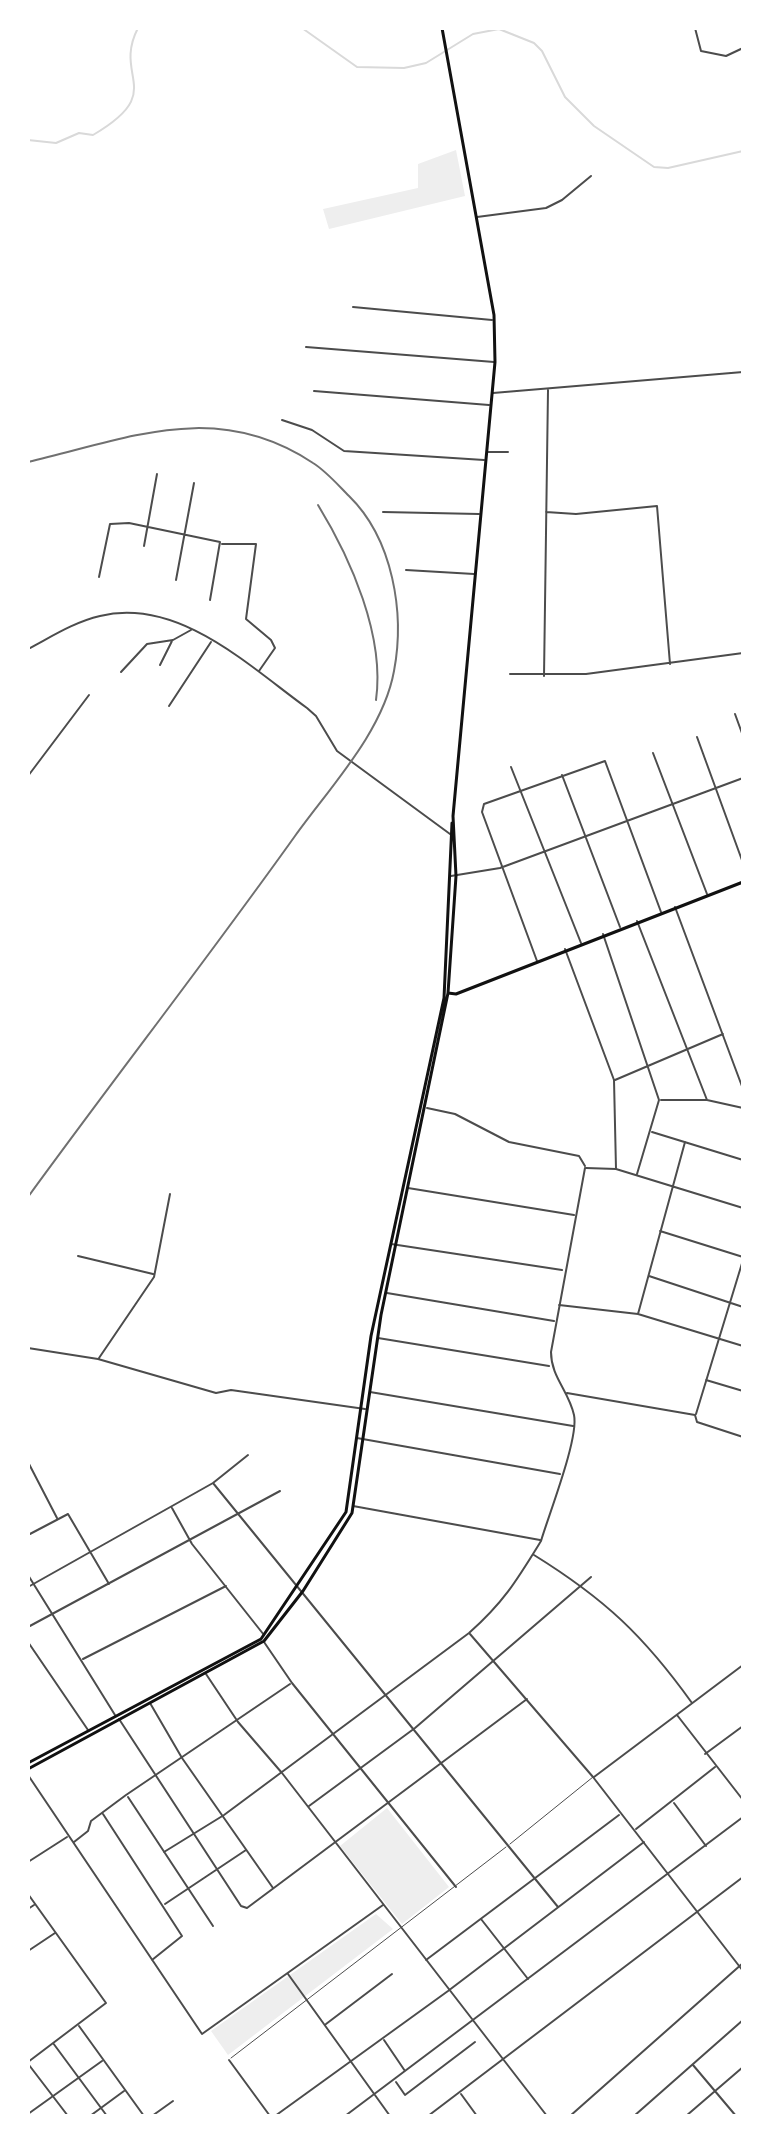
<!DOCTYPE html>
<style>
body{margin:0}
#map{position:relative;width:771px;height:2144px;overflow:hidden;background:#fff;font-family:"Source Serif 4",serif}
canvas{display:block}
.frame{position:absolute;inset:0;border:30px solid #fff;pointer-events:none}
</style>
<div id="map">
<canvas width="771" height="2144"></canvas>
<div class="frame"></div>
</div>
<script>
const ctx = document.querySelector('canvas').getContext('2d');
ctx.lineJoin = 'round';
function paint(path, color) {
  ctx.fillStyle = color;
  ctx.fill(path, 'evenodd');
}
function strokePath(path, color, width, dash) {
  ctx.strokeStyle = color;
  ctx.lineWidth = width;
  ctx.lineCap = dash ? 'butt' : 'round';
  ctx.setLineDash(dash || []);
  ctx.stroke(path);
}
const green = new Path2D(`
 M456,150L465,196L329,229L323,209L418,188V164Z
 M387,1808L449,1887L402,1924L340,1846Z
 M376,1914L393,1929L228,2055L211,2031Z`);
const stream = new Path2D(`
 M302,28L357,67L404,68L426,63L473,34L499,29L534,43L542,51L565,97L594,126L654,167L668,168L743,151
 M28,140L56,143L79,133L93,135C168,91 112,78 138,28`);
const pedestrian = new Path2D(`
 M510,1844L593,1777
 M231,2058L506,1847`);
const minor = new Path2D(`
 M695,28L701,51L726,56L743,48
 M477,217L546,208L562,200L591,176
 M353,307L492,320
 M306,347L494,362
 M314,391L489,405
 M493,393L743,372
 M282,420L312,430L344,451L484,460
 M487,452H508
 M383,512L479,514
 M546,512L576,514L657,506L670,664
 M222,544H256L246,619L271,640L275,648L259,671
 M144,546L157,474
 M406,570L474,574
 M99,577L110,524L129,523L220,542L210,600
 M176,580L194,483
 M28,649C51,637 74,622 100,616C178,597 249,666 307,708L316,716L337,751L450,834
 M160,665L172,641
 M121,672L147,644L173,640L191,630
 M510,674H586L743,653
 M544,676L548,390
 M169,706L211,642
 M735,714L743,736
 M697,737L743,863
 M653,753L707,894
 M511,767L581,943
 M562,775L620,927
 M28,776L89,695
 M451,876L500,868L743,778
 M675,907L743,1089
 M637,921L707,1100
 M603,934L659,1100L637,1174
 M565,949L614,1080L616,1169
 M537,961L482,812L484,804L605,761L661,912
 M615,1080L723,1034
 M661,1100H707L743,1108
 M427,1108L455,1114L509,1142L579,1156L585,1166
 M652,1132L743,1160
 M586,1168L616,1169L743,1208
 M408,1188L574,1215
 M660,1231L743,1257
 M391,1244L562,1270
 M78,1256L153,1274
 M649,1276L743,1307
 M387,1293L554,1321
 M559,1305L638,1314L743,1346
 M638,1314L685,1142
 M378,1338L549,1366
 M28,1348L98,1359L216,1393L231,1390L365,1409
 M99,1358L154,1277L170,1194
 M706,1380L743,1391
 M370,1392L573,1426
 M567,1393L695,1415L697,1422L743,1437
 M696,1414L743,1260
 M357,1438L560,1474
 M28,1462L57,1518
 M213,1483L558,1907
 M353,1506L540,1540
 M172,1508L192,1544L264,1635
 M28,1535L68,1514L109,1584
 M534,1555C605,1599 644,1636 692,1703
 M28,1575L115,1715
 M28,1587L213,1483L248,1455
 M28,1627L280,1491
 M470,1634L593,1777L743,1971
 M28,1642L88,1730
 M264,1642L292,1683L456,1887
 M83,1659L226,1586
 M206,1674L238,1722L282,1773L547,2116
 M150,1703L182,1758L273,1888
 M677,1715L743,1800
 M119,1719L241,1906L247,1908L527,1699
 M705,1754L743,1726
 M28,1775L202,2034L383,1905
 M594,1777L743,1665
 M128,1797L213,1926
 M674,1803L706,1846
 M309,1806L415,1728L591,1577
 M103,1814L182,1936L152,1960
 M636,1829L715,1767
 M74,1842L88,1831L91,1821L126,1795L290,1684
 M164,1852L224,1815L469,1633C504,1602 517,1580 541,1541C549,1514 579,1438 574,1415C569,1391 551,1377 551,1352L585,1168
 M28,1862L67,1837
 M28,1894L106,2003L28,2062
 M165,1904L246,1850
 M28,1909L34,1905
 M481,1919L528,1979
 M28,1951L55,1933
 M426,1960L619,1815
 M288,1974L390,2116
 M326,2024L392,1974
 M79,2026L144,2116
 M384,2040L405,2071
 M53,2043L107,2116
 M229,2060L270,2116
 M29,2065L68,2116
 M693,2065L736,2116
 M396,2082L405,2095L475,2042
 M461,2094L477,2116
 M28,2114L102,2061
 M90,2116L124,2091
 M152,2116L173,2101
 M275,2116L448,1991L644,1842
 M345,2116L743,1817
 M428,2116L743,1877
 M570,2116L743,1963
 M634,2116L743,2020
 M686,2116L743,2067`);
const secondary = new Path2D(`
 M448,993L456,994L743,882
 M28,1763L261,1639L346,1512L371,1336L444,998L452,823
 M28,1769L264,1641L303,1591L352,1513L381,1315L448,993L456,876L453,816L495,362L494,315L442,28`);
const rail = new Path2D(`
 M28,462C131,438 216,399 313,463C326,471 338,485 349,496C393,539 405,613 394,671C383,732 330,787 295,836C208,958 116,1076 28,1197
 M318,505C351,559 385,636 376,700`);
paint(green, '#eee');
strokePath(stream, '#d9d9d9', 2);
strokePath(pedestrian, '#4c4c4c', 1);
strokePath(minor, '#4c4c4c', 2);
strokePath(secondary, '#111', 3);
strokePath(rail, '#707070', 2);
</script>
